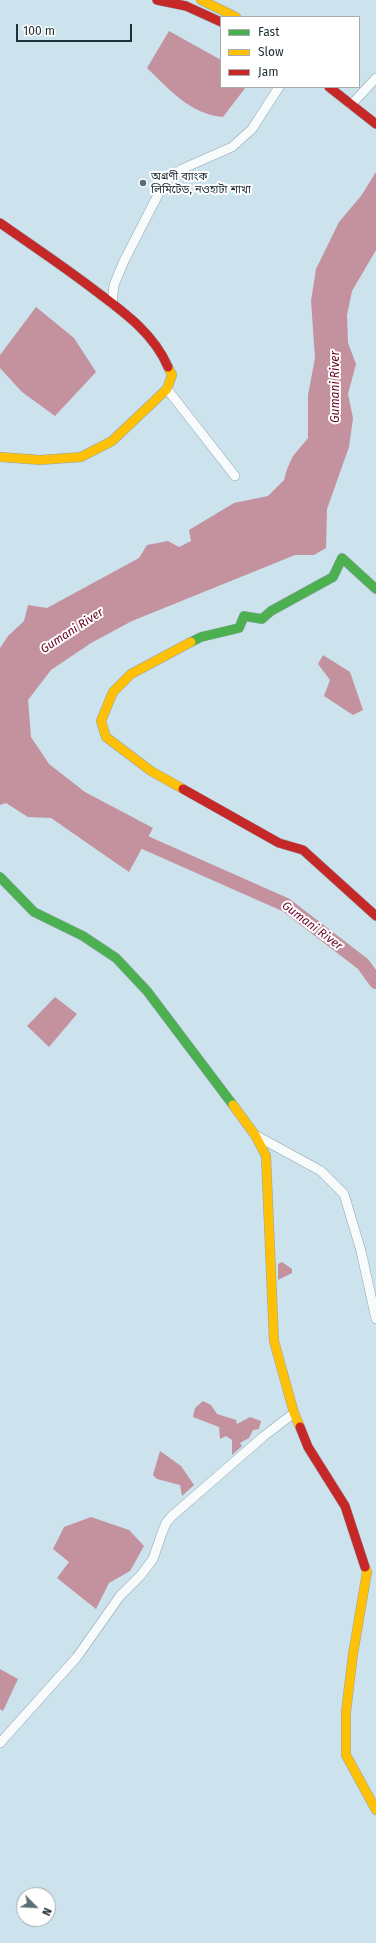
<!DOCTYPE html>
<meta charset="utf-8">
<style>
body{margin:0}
#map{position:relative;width:376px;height:1943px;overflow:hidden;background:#cce2ec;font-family:"Fira Sans",sans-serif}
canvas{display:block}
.legend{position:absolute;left:220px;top:16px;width:140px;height:72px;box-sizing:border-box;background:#fff;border:1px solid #a6acaf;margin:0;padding:5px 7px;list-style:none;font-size:12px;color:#203037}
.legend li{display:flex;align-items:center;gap:8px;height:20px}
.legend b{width:20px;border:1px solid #a6acaf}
.north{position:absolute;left:16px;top:1887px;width:40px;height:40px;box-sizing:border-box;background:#fff;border:1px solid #a6acaf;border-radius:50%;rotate:114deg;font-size:11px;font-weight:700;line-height:16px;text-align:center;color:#203037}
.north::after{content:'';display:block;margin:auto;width:14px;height:18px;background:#5c6e76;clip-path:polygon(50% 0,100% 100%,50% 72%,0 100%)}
.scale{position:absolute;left:16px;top:24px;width:116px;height:18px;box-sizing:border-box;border:2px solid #203037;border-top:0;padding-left:5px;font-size:12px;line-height:14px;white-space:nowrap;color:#203037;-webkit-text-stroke:3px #fff;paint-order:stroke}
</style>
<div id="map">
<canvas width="376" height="1943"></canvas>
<ul class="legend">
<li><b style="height:5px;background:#4caf50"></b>Fast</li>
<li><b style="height:5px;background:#ffc107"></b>Slow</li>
<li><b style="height:5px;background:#c62828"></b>Jam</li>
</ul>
<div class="north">N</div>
<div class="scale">100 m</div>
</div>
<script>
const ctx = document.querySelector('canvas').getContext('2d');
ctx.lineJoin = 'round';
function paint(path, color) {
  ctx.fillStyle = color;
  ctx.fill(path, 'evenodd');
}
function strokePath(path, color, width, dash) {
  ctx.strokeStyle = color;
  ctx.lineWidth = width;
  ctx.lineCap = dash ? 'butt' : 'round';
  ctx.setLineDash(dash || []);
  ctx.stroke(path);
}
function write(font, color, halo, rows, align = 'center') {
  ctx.font = font + ' "Fira Sans","Noto Sans Bengali",sans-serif';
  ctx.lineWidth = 4;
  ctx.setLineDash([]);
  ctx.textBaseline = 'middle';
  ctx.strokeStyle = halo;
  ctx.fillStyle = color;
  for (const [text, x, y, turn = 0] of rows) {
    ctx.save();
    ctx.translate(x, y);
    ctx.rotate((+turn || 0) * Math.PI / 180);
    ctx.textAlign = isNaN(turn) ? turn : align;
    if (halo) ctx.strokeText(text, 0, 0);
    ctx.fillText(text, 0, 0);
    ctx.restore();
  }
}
const water = new Path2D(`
 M169,31L221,60V87H246L223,117C190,114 170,90 147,68Z
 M376,172V250L352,291L347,315L348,343L356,364L348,394L353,418L349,447L327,509L326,548L314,555H295L132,621L91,643L51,670L28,700L31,737L49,764L85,792L153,828L129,872L51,818L28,817L6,803L0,805V648L8,636L24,621L28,605L47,608L139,558L147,545L168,541L179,547L191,541L189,530L234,503L268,496L284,480L287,469L293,456L308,438V395L315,358L311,301L316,269L339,222L361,196Z
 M36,307L74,338L96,372L55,416L22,392L0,368V355Z
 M323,655L350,672L363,710L353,715L324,696L330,680L318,664Z
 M55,997L77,1014L49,1047L27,1026Z
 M282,1262L292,1269V1273L278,1280V1264Z
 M203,1401L211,1405L217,1414L236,1420L237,1424L250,1417L261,1421L259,1429L253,1430L249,1438L240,1443L242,1446L232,1455V1440L226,1436L220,1439L219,1427L193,1417L195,1408Z
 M160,1451L181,1466L194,1485L182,1496L180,1485L157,1479L153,1475Z
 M91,1517L129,1530L144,1546L130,1571L109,1583L96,1609L57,1578L69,1562L53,1549L64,1527Z
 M0,1669L18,1679L3,1711L0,1709Z`);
const river = new Path2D(`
 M128,835L286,905L363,964L376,982`);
const street = new Path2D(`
 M351,105L376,78
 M112,304L114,285L124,261L165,181L182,169L232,147L252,129L279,87
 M167,389L235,476
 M255,1135L321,1171L344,1194L361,1251L376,1319
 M0,1743L77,1657L120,1596L141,1575L153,1559L162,1533L166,1523L172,1516L264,1436L294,1413`);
const fast = new Path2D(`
 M191,642L201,637L239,628L244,616L262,619L271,611L333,577L342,558L376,589
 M0,877L34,912L83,936L116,958L147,991L233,1105`);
const slow = new Path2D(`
 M201,0L236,17
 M0,457L41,460L81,457L112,441L167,389L172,375L168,367
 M183,789L151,771L106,737L101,721L113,692L131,674L191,642
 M233,1105L255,1135L266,1156L274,1341L294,1413L300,1427
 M365,1567L367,1572L353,1654L346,1712V1755L376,1810`);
const jam = new Path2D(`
 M157,0L186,6L221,22
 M329,87L376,124
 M0,223C33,246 66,268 97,292C125,313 154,334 168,367
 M183,789L279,843L303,850L376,916
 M300,1427L308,1447L345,1506L365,1567`);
const markers = [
 [143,183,4,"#5c6e76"]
];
const poiNames = [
 ["অগ্রণী ব্যাংক",151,177],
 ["লিমিটেড, নওহাটা শাখা",151,190]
];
const waterNames = [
 ["Gumani River",336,387,-90],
 ["Gumani River",72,631,-33],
 ["Gumani River",312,926,37]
];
paint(water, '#c3929e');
strokePath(river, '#c3929e', 14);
strokePath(street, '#92a4ab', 10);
strokePath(fast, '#92a4ab', 10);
strokePath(slow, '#92a4ab', 10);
strokePath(jam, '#92a4ab', 10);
strokePath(street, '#f7fbfc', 9);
strokePath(fast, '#4caf50', 9);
strokePath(slow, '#ffc107', 9);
strokePath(jam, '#c62828', 9);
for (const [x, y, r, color] of markers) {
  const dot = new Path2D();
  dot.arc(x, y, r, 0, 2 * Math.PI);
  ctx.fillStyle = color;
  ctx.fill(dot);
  strokePath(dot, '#fff', 1.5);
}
write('11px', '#203037', '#fff', poiNames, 'left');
write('italic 12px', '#690226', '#fff', waterNames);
</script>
